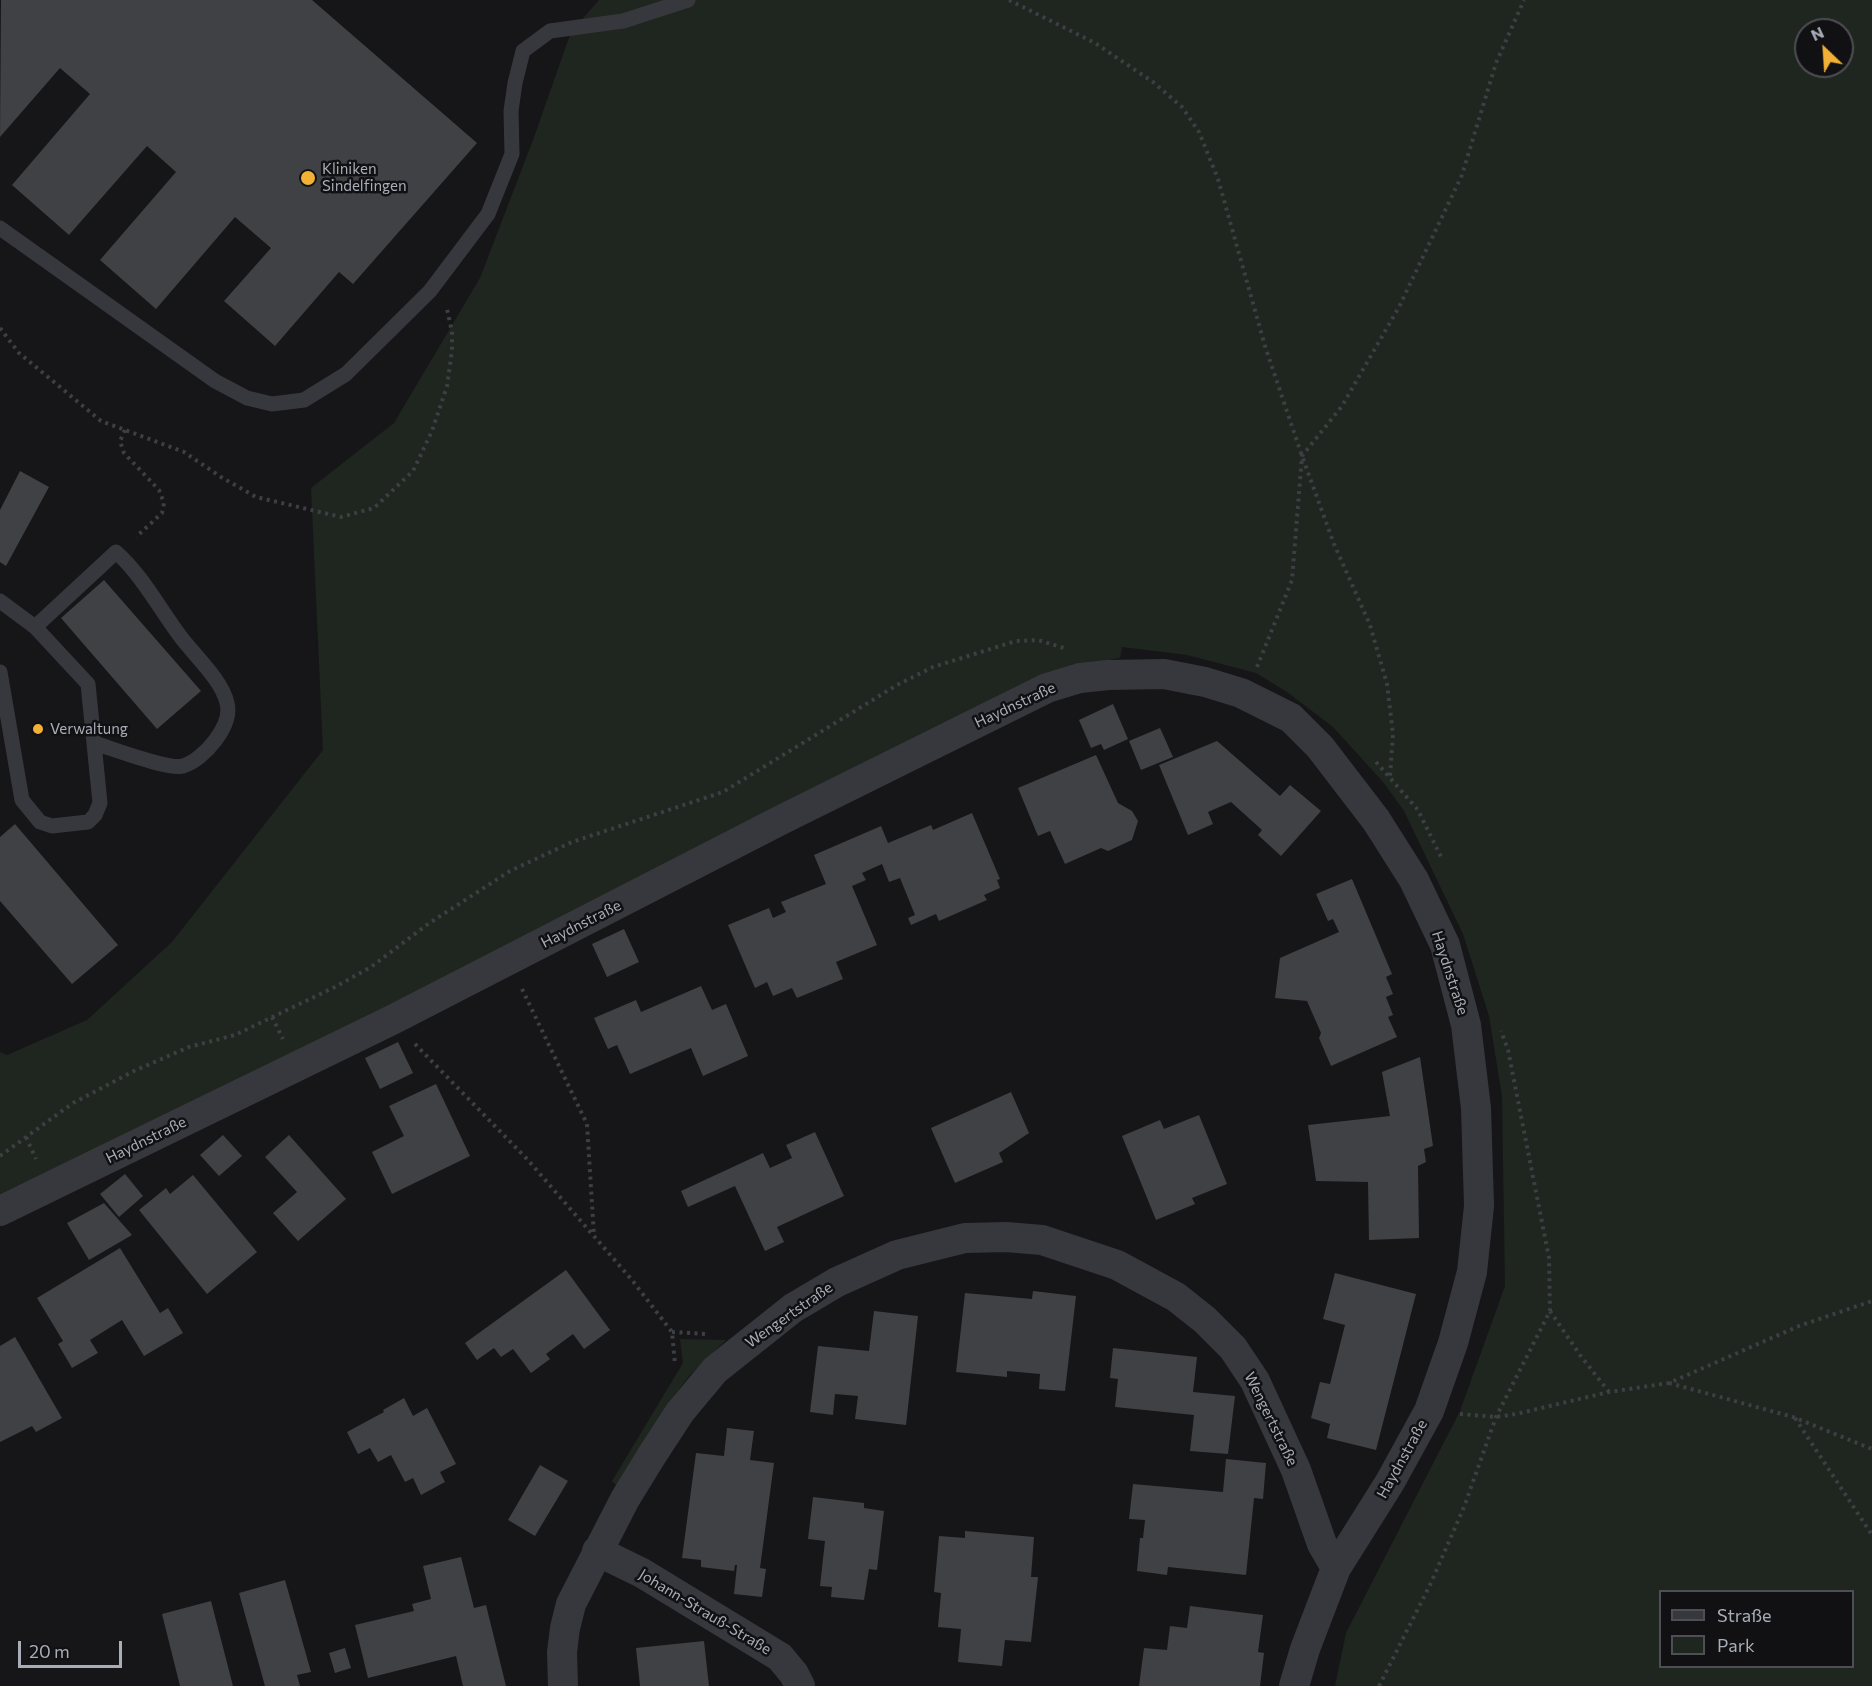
<!DOCTYPE html>
<meta charset="utf-8">
<style>
body{margin:0}
#map{position:relative;width:1872px;height:1686px;overflow:hidden;background:#161618;font-family:Commissioner,sans-serif}
canvas{display:block}
.legend{position:absolute;left:1659px;top:1590px;width:195px;height:78px;box-sizing:border-box;background:#111113;border:2px solid #4d4f55;margin:0;padding:8px 10px;list-style:none;font-size:18px;color:#a8adb8}
.legend li{display:flex;align-items:center;gap:12px;height:30px}
.legend b{width:30px;border:2px solid #4d4f55}
.north{position:absolute;left:1794px;top:18px;width:60px;height:60px;box-sizing:border-box;background:#111113;border:2px solid #4d4f55;border-radius:50%;rotate:335deg;font-size:16px;font-weight:700;line-height:24px;text-align:center;color:#a8adb8}
.north::after{content:'';display:block;margin:auto;width:21px;height:27px;background:#f2b134;clip-path:polygon(50% 0,100% 100%,50% 72%,0 100%)}
.scale{position:absolute;left:18px;top:1641px;width:104px;height:27px;box-sizing:border-box;border:3px solid #a8adb8;border-top:0;padding-left:8px;font-size:18px;line-height:21px;white-space:nowrap;color:#a8adb8;-webkit-text-stroke:4px #111113;paint-order:stroke}
</style>
<div id="map">
<canvas width="1872" height="1686"></canvas>
<ul class="legend">
<li><b style="height:8px;background:#37383d"></b>Straße</li>
<li><b style="height:16px;background:#1e261f"></b>Park</li>
</ul>
<div class="north">N</div>
<div class="scale">20 m</div>
</div>
<script>
const ctx = document.querySelector('canvas').getContext('2d');
ctx.lineJoin = 'round';
function paint(path, color) {
  ctx.fillStyle = color;
  ctx.fill(path, 'evenodd');
}
function strokePath(path, color, width, dash) {
  ctx.strokeStyle = color;
  ctx.lineWidth = width;
  ctx.lineCap = dash ? 'butt' : 'round';
  ctx.setLineDash(dash || []);
  ctx.stroke(path);
}
function write(font, color, halo, rows, align = 'center') {
  ctx.font = font + ' Commissioner,sans-serif';
  ctx.lineWidth = 5;
  ctx.setLineDash([]);
  ctx.textBaseline = 'middle';
  ctx.strokeStyle = halo;
  ctx.fillStyle = color;
  for (const [text, x, y, turn = 0] of rows) {
    ctx.save();
    ctx.translate(x, y);
    ctx.rotate((+turn || 0) * Math.PI / 180);
    ctx.textAlign = isNaN(turn) ? turn : align;
    if (halo) ctx.strokeText(text, 0, 0);
    ctx.fillText(text, 0, 0);
    ctx.restore();
  }
}
const green = new Path2D(`
 M599,0H1872V1686H1335L1346,1633L1460,1411L1505,1286L1502,1096L1489,1016L1463,934L1404,811L1383,782L1333,727L1287,692L1256,673L1187,655L1122,647L1120,658L1082,665L274,1064L0,1194V1052L7,1055L87,1020L172,942L323,750L311,488L394,423L480,278L533,140L571,32ZM1806,30H1842V66H1806ZM1660,1592H1852V1666H1660Z
 M680,1339L726,1340L690,1375L673,1397L617,1486L612,1481L683,1363Z`);
const building = new Path2D(`
 M1,0H312L477,143L353,284L339,272L275,346L224,301L271,248L235,217L156,309L100,260L176,172L147,146L69,235L12,185L90,94L60,68L0,137Z
 M20,471L49,487L6,566L0,562V510Z
 M104,580L201,691L157,729L61,618Z
 M1113,704L1128,739L1104,750L1101,744L1091,748L1079,720Z
 M1160,728L1173,757L1141,770L1129,741Z
 M1217,741L1280,796L1290,785L1321,811L1281,856L1258,835L1262,830L1231,802L1208,812L1213,824L1188,835L1159,765Z
 M1096,755L1118,803L1132,811L1138,821L1132,840L1108,851L1101,848L1065,864L1050,831L1038,836L1018,788Z
 M972,813L1000,879L997,880L1000,888L984,895L987,900L939,921L936,914L911,925L908,918L915,915L900,878L889,882L882,864L862,873L866,880L852,886L877,945L836,962L843,979L797,998L792,988L773,996L767,982L755,988L728,925L769,908L773,918L786,912L781,902L826,884L814,855L881,826L888,843L931,825L933,830Z
 M15,824L118,945L72,984L0,901V837Z
 M1352,879L1392,974L1386,977L1393,994L1386,997L1393,1015L1388,1017L1397,1037L1331,1066L1319,1038L1321,1033L1307,1001L1275,998L1280,958L1339,932L1333,919L1328,921L1316,894Z
 M624,929L639,962L607,977L592,944Z
 M701,986L712,1010L726,1004L748,1056L703,1076L691,1048L630,1074L617,1045L608,1049L594,1018L636,1000L641,1012Z
 M398,1042L413,1073L380,1089L365,1058Z
 M1420,1057L1433,1146L1424,1149L1426,1162L1418,1166L1419,1238L1369,1240L1368,1182L1316,1181L1308,1125L1390,1116L1382,1072Z
 M436,1084L470,1156L392,1194L372,1152L404,1136L389,1106Z
 M1011,1092L1029,1133L999,1153L1003,1162L955,1183L931,1128Z
 M1199,1115L1227,1184L1192,1198L1195,1204L1156,1220L1122,1136L1160,1120L1164,1129Z
 M815,1132L844,1196L777,1227L784,1242L765,1251L735,1186L688,1207L681,1191L763,1153L770,1168L792,1158L786,1145Z
 M223,1135L242,1156L219,1176L200,1155Z
 M289,1135L346,1199L298,1241L273,1213L297,1192L265,1157Z
 M125,1174L143,1196L119,1217L100,1194Z
 M193,1175L257,1252L207,1294L139,1210L166,1188L170,1194Z
 M104,1203L132,1235L89,1260L67,1223Z
 M120,1248L160,1313L168,1308L183,1333L144,1356L122,1320L90,1340L98,1353L72,1368L58,1344L63,1341L37,1298Z
 M566,1270L610,1330L584,1349L573,1334L546,1354L550,1359L531,1373L513,1349L501,1357L494,1348L477,1360L465,1343Z
 M1335,1273L1416,1294L1376,1450L1327,1438L1330,1424L1311,1418L1320,1382L1330,1384L1345,1325L1323,1319Z
 M1033,1291L1076,1296L1065,1391L1039,1389L1040,1374L1007,1371V1377L956,1372L965,1293L1032,1299Z
 M874,1311L918,1316L906,1425L855,1419L858,1396L835,1394L833,1415L810,1412L818,1346L869,1351Z
 M15,1337L62,1418L36,1432L32,1426L0,1442V1346Z
 M1113,1348L1197,1357L1193,1392L1235,1396L1228,1454L1190,1451L1194,1415L1115,1407L1118,1379L1110,1378Z
 M404,1398L413,1416L427,1408L456,1464L440,1472L445,1482L421,1495L413,1478L405,1482L391,1455L378,1462L370,1448L358,1454L347,1432L384,1412L383,1410Z
 M727,1428L754,1431L750,1460L774,1463L760,1568L766,1569L762,1597L734,1594L737,1565H735L734,1571L701,1567V1560L682,1558L696,1453L724,1456Z
 M1226,1459L1266,1463L1263,1499L1254,1498L1246,1575L1168,1567L1167,1575L1137,1571L1140,1538H1143L1145,1520L1129,1519L1133,1484L1223,1492Z
 M540,1465L568,1481L535,1536L508,1520Z
 M813,1497L864,1503V1508L884,1511L877,1570L869,1569L864,1600L831,1597L832,1587L820,1586L825,1541L808,1539Z
 M965,1531L1034,1537L1031,1577H1038L1031,1642L1005,1640L1002,1666L958,1662L961,1629L938,1627L941,1593L934,1592L939,1536L965,1538Z
 M461,1557L474,1608L486,1605L506,1686H463L456,1656L368,1678L355,1625L414,1611L412,1604L431,1599L423,1566Z
 M285,1580L311,1672L297,1675L300,1686H265L239,1593Z
 M211,1601L233,1686H180L162,1614Z
 M1190,1606L1263,1615L1258,1652L1264,1653L1260,1686H1139L1144,1648L1167,1650L1170,1626L1187,1628Z
 M704,1641L709,1686H640L636,1648Z
 M345,1648L351,1668L335,1673L329,1653Z`);
const path = new Path2D(`
 M1009,0L1095,43L1153,82L1182,107L1199,132L1218,179L1265,346L1302,456L1334,544L1370,625L1387,684L1393,734L1390,777
 M0,328L19,353L101,421L184,452L221,477L256,497L341,517L374,508L413,471L432,431L447,386L452,351V332L447,309
 M125,430L120,441L124,453L159,490L164,503L162,513L136,537
 M1257,667L1292,580L1302,456L1342,406L1399,307L1462,175L1496,63L1524,0
 M1376,762L1418,810L1442,859
 M522,989L587,1124L594,1236
 M272,1017L283,1039
 M415,1044L527,1159L632,1280L672,1332L675,1364
 M26,1137L36,1159
 M0,1156L73,1103L134,1071L189,1047L235,1035L335,987L371,967L428,924L510,871L572,842L723,792L897,685L933,667L1016,641L1038,640L1064,648
 M1550,1311L1580,1355L1609,1392
 M672,1332L707,1334
 M1669,1383L1793,1417L1872,1449
 M1460,1414L1496,1417L1516,1414L1609,1392L1669,1383L1799,1326L1872,1301
 M1795,1418L1872,1535
 M1379,1686L1430,1585L1464,1507L1496,1417L1550,1311L1549,1258L1508,1050L1501,1031`);
const lane = new Path2D(`
 M0,228L215,381L247,398L272,404L304,400L346,374L430,291L488,214L512,154L511,111L515,83L523,51L550,31L623,21L688,0
 M0,601L35,627L88,684L100,803L95,815L88,822L52,826L40,822L22,800L0,672
 M35,627L116,552C142,575 159,608 180,636C194,655 222,680 227,703C233,725 204,760 183,766C168,770 111,748 94,743`);
const street = new Path2D(`
 M0,1211L392,1020L781,820L1047,688L1080,678L1108,675L1164,674L1205,682L1241,693L1291,718L1320,747L1376,820L1414,880L1445,945L1466,1025L1476,1108L1479,1206L1472,1272L1453,1343L1429,1411L1390,1482L1336,1568L1305,1649L1294,1686
 M597,1551L642,1573L780,1657L794,1674L800,1686
 M563,1686L562,1652L565,1628L571,1604L625,1499L652,1455L680,1412L715,1370L793,1308L837,1282L897,1255L965,1238L1006,1237L1042,1240L1117,1265L1176,1297L1205,1320L1233,1348L1255,1381L1296,1470L1322,1544L1336,1568`);
const markers = [
 [308,178,8,"#f2b134"],
 [38,729,6,"#f2b134"]
];
const poiNames = [
 ["Kliniken",322,169],
 ["Sindelfingen",322,186],
 ["Verwaltung",50,729]
];
const streetNames = [
 ["Haydnstraße",1015,705,-25],
 ["Haydnstraße",581,924,-27],
 ["Haydnstraße",1450,973,72],
 ["Haydnstraße",146,1140,-26],
 ["Wengertstraße",789,1315,-35],
 ["Wengertstraße",1271,1419,64],
 ["Haydnstraße",1402,1459,-61],
 ["Johann-Strauß-Straße",705,1612,31]
];
paint(green, '#1e261f');
paint(building, '#404145');
strokePath(path, '#3d3f44', 4, [3, 4.5]);
strokePath(lane, '#37383d', 15);
strokePath(street, '#37383d', 30);
for (const [x, y, r, color] of markers) {
  const dot = new Path2D();
  dot.arc(x, y, r, 0, 2 * Math.PI);
  ctx.fillStyle = color;
  ctx.fill(dot);
  strokePath(dot, '#111113', 2);
}
write('15px', '#a8adb8', '#111113', poiNames, 'left');
write('15px', '#a8adb8', '#111113', streetNames);
</script>
